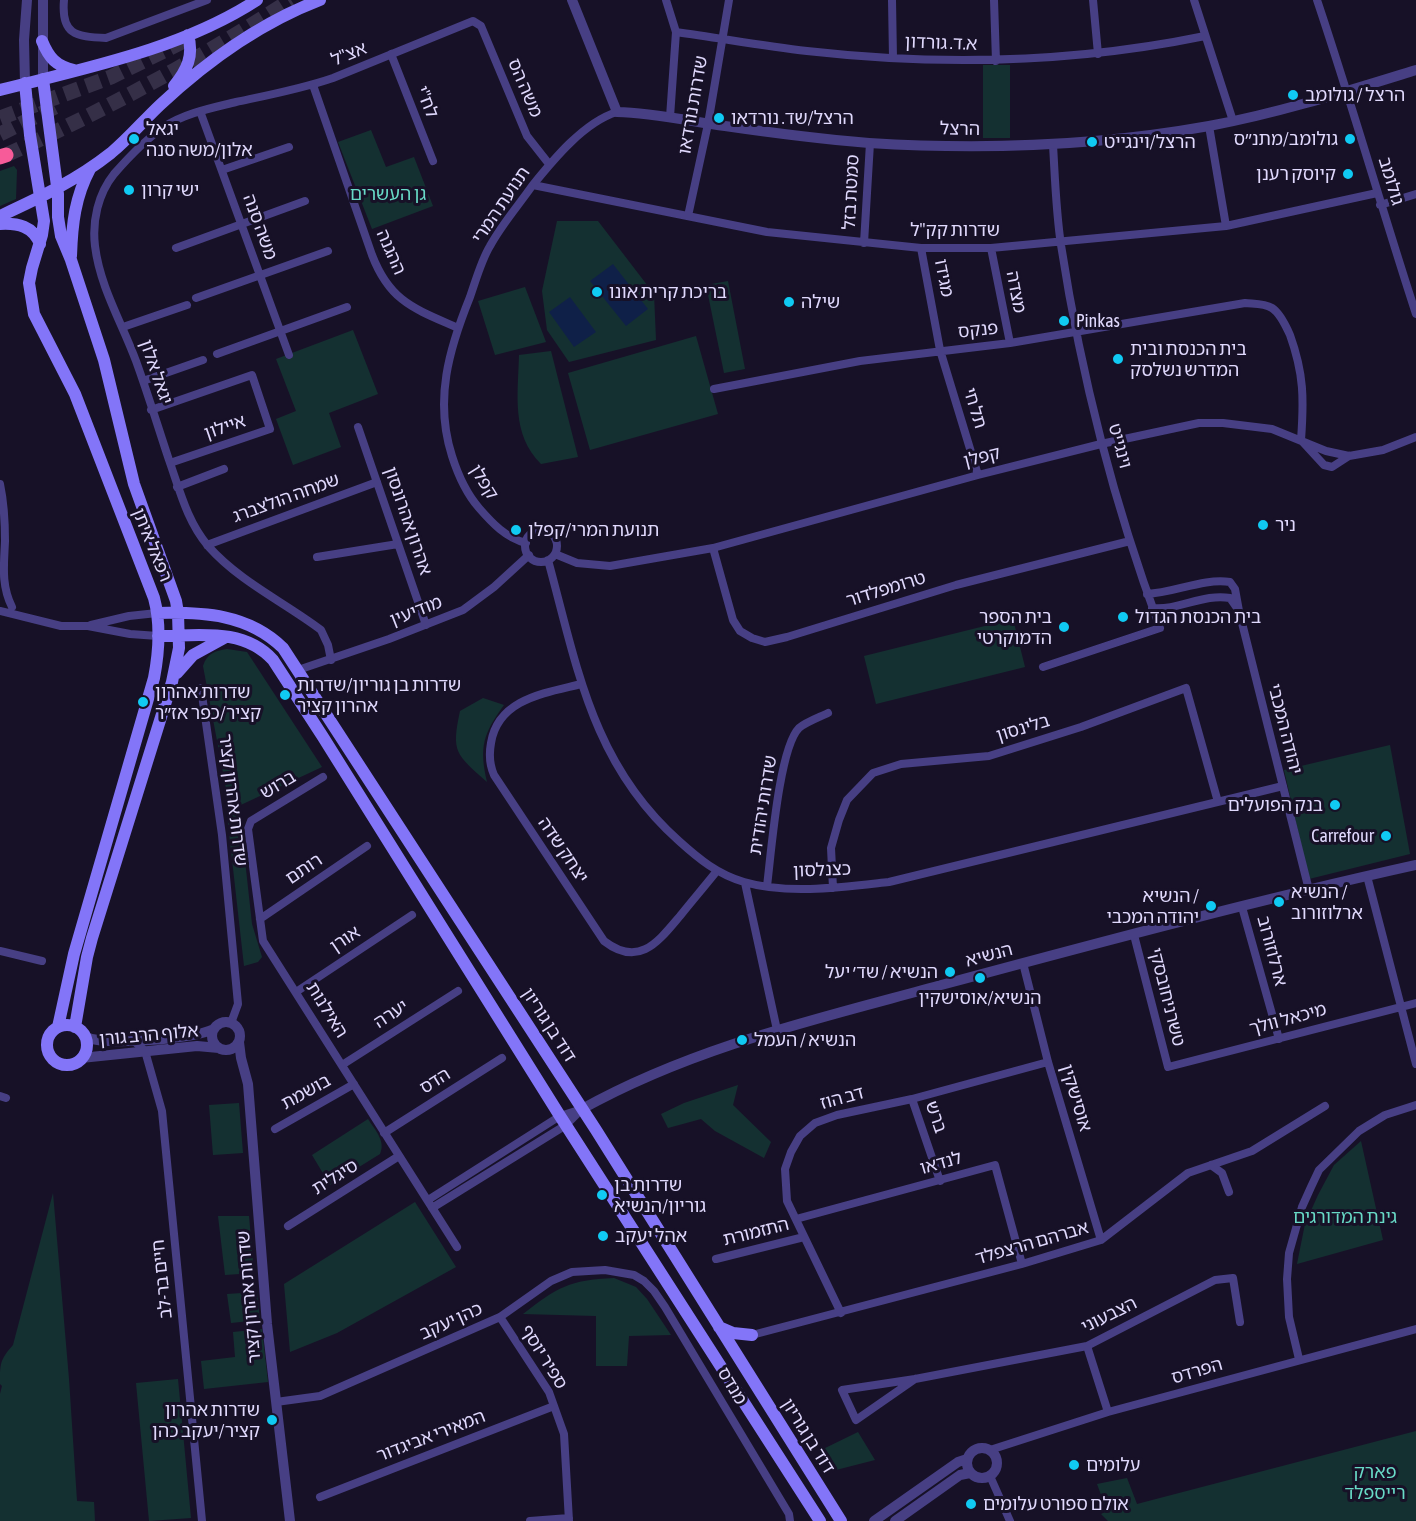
<!DOCTYPE html>
<meta charset="utf-8">
<style>
body{margin:0}
canvas{display:block;background:#171127}
</style>
<canvas width="1416" height="1521"></canvas>
<script>
const ctx = document.querySelector('canvas').getContext('2d');
ctx.lineJoin = 'round';
function paint(path, color) {
  ctx.fillStyle = color;
  ctx.fill(path, 'evenodd');
}
function strokePath(path, color, width, dash) {
  ctx.strokeStyle = color;
  ctx.lineWidth = width;
  ctx.lineCap = dash ? 'butt' : 'round';
  ctx.setLineDash(dash || []);
  ctx.stroke(path);
}
function write(font, color, halo, rows, align = 'center') {
  ctx.font = font + ' "Asap Condensed","Noto Sans Hebrew",sans-serif';
  ctx.lineWidth = 6;
  ctx.setLineDash([]);
  ctx.textBaseline = 'middle';
  ctx.strokeStyle = halo;
  ctx.fillStyle = color;
  for (const [text, x, y, turn = 0] of rows) {
    ctx.save();
    ctx.translate(x, y);
    ctx.rotate((+turn || 0) * Math.PI / 180);
    ctx.textAlign = isNaN(turn) ? turn : align;
    if (halo) ctx.strokeText(text, 0, 0);
    ctx.fillText(text, 0, 0);
    ctx.restore();
  }
}
const green = new Path2D(`
 M983,65H1010V138H983Z
 M371,130L386,167L414,157L433,206L372,229L338,142Z
 M14,166L17,170L16,199L0,206V171Z
 M557,221H598L654,294L656,340L569,362L547,330L542,291Z
 M728,281L745,369L724,373L706,285Z
 M525,287L546,342L495,355L478,301Z
 M353,330L378,394L329,413L341,447L293,465L276,419L296,411L276,359Z
 M696,336L718,414L590,450L568,373Z
 M551,351L578,457L541,464C511,434 518,395 519,355Z
 M1013,619L1025,667L876,704L864,656Z
 M227,649L247,652L322,767L230,810L203,666C207,653 215,651 227,649Z
 M483,698L504,705C483,734 479,747 487,782C456,754 451,753 460,711Z
 M1390,745L1410,854L1309,879L1284,770Z
 M227,815H240L252,924L262,957L258,962L244,966Z
 M738,1085L733,1105L771,1142L764,1158L715,1131L701,1119L668,1128L661,1114L684,1103Z
 M239,1103L243,1153L213,1155L209,1105Z
 M368,1119C375,1130 386,1141 380,1154L330,1185L312,1155Z
 M1361,1141L1383,1240L1297,1264L1305,1224L1318,1195L1334,1165Z
 M53,1193L69,1379L77,1501L94,1502L95,1521H0V1394L2,1386L0,1384C0,1363 0,1360 13,1345Z
 M415,1202L456,1267L337,1333L290,1352L284,1284Z
 M218,1216H249L254,1273L225,1275Z
 M614,1278L636,1287L647,1299L671,1335L629,1336L627,1366H596V1316L523,1314C558,1287 569,1280 614,1278Z
 M257,1292L260,1320L231,1323L227,1294Z
 M262,1329L268,1382L204,1389L201,1361L235,1357L233,1332Z
 M178,1379L191,1518L149,1521L136,1383Z
 M1416,1431V1521H1108L1101,1514L1107,1511L1097,1484L1127,1478L1137,1504Z
 M858,1432L875,1460L832,1471L819,1451Z`);
const water = new Path2D(`
 M613,264L648,309L626,326L590,281Z
 M570,297L596,332L574,347L549,312Z`);
const motorwayTunnel = new Path2D(`
 M0,118L111,77L186,40
 M0,134L55,107
 M6,155C105,110 200,59 291,0`);
const minor = new Path2D(`
 M64,0C61,34 75,37 106,38L207,0
 M666,0L676,32L670,117
 M892,0L893,58
 M994,0L996,61
 M1093,0L1098,54
 M1194,0L1233,121
 M1317,0C1352,104 1382,210 1416,314
 M676,32C720,38 763,46 807,51C940,66 1074,63 1205,36
 M391,54L433,161
 M313,85L372,255C390,302 415,309 458,328
 M200,111L289,355
 M1209,126L1226,226
 M222,170L289,147
 M533,185L767,232L921,248H991L1226,226L1377,193
 M1380,205L1416,194
 M688,216L708,124L729,0
 M864,243L870,143
 M176,248L305,201
 M921,248L940,350L978,475
 M991,248L1010,343
 M196,298L328,251
 M123,327L187,305
 M217,354L347,307
 M143,381L203,360
 M714,389L860,361L1010,343L1245,303C1253,304 1264,303 1272,308C1280,313 1286,326 1290,335C1304,374 1304,399 1301,440L1324,465L1332,467L1349,456
 M151,410L252,375L270,429L170,463
 M358,427L426,625
 M0,484C4,503 5,522 5,541C4,565 1,585 12,607
 M177,487L224,469
 M525 546a16 16 0 1 1 32 0a16 16 0 1 1-32 0Z
 M526,543C506,538 492,523 479,508C466,493 458,475 452,456C434,400 449,349 470,297C476,280 481,261 490,246C502,224 518,206 532,186C553,160 584,122 617,112
 M207,545L377,482
 M713,548L733,620L740,631L752,638L765,642L787,637L956,585L1130,541
 M555,554L577,563L610,566L713,548L978,475L1101,444L1199,423H1223L1272,429L1326,451L1349,456L1383,450L1416,437
 M317,557L398,544
 M548,560C577,666 592,764 679,841C699,859 717,874 744,882C788,895 844,887 889,882L1283,786
 M1147,594C1174,593 1203,578 1230,582L1235,589L1239,611L1309,890
 M1152,608C1178,611 1204,593 1230,598L1237,608
 M0,611L61,626H88L130,634L158,636
 M91,625L129,616L157,613
 M331,660L328,645L321,630C284,602 240,582 208,546C187,521 180,491 169,460C158,427 148,394 136,361C122,323 100,287 95,246C92,221 98,194 114,174C128,158 146,139 164,127C185,113 212,108 236,102C269,95 301,89 333,78L473,21L481,26L527,136L549,164
 M1043,667L1160,628C1114,504 1081,375 1061,245C1056,212 1055,178 1053,145
 M298,670L389,639L463,610L494,587L529,555
 M581,684C545,693 498,699 491,743C489,754 490,766 494,775L604,941C639,968 658,942 680,916C692,901 704,887 716,872
 M201,688L222,835L238,1004L231,1023
 M323,777L251,821L248,829L263,941L457,1247
 M1367,876L1416,1064
 M745,883L777,1030
 M767,886C771,855 779,748 799,728C806,722 820,717 828,713
 M833,888L831,848L839,820L847,800L873,773L901,764L989,756L1081,727L1186,688L1218,802
 M1242,907L1279,1039
 M260,919L367,846
 M1134,935L1168,1067L1416,1003
 M0,951L42,961
 M1023,963L1048,1062L1101,1240
 M296,992L412,915
 M134,1041L145,1051L162,1111L202,1521
 M342,1065L458,991
 M0,1096L6,1098
 M912,1099L940,1181
 M275,1129L354,1084
 M384,1133L502,1058
 M1211,1165L1222,1173L1229,1192
 M428,1200L560,1116L582,1109
 M432,1208L566,1125L580,1111
 M796,1219L995,1165L1022,1264
 M288,1226L399,1156
 M716,1259L804,1237
 M841,1313L787,1201L785,1169L791,1152L800,1136L815,1123L837,1115L912,1099L1048,1062
 M500,1317L549,1392L564,1434L569,1521
 M752,1335L1022,1264L1101,1240L1188,1173L1252,1151L1325,1106
 M1087,1346L1108,1412
 M1299,1359L1289,1317L1287,1279L1289,1253L1302,1207L1311,1187L1319,1170L1359,1131L1385,1115L1416,1105
 M915,1379L856,1420L842,1390L915,1379L1087,1346L1215,1280L1233,1278L1240,1322
 M276,1402L320,1396L500,1317L551,1281L572,1272L605,1270L634,1275L644,1281L654,1291L665,1307L789,1514L790,1521
 M990,1450L1108,1412L1416,1329
 M990,1476L1010,1521
 M320,1497L554,1406
 M530,1521L569,1518`);
const tertiary = new Path2D(`
 M43,0V79
 M572,0L617,112C653,113 689,121 725,126C773,133 821,139 869,143C983,150 1098,146 1209,126C1279,113 1348,91 1416,70
 M25,83L24,40L27,0
 M212 1036a14 14 0 1 1 28 0a14 14 0 1 1-28 0Z
 M85,1037C108,1046 192,1039 214,1029
 M239,1042L241,1058L248,1084L267,1324L290,1521
 M81,1058L197,1046L219,1048
 M582,1109C695,1046 821,1018 945,984C1101,942 1258,900 1416,865
 M967 1463a15 15 0 1 1 30 0a15 15 0 1 1-30 0Z
 M874,1521L958,1462L967,1459
 M895,1521L960,1475L970,1473`);
const secondary = new Path2D(`
 M42,41C49,58 56,66 74,70
 M43,79L58,194V217L61,236L71,260L104,360L134,484L176,601L178,613L179,648L172,682L92,938L87,957L75,1027
 M25,83L30,135L44,221L42,235L32,268L29,283L34,314L75,394L154,598C161,624 159,652 154,678L74,954L58,1027
 M174,86C187,70 194,56 188,35
 M0,90C86,68 182,49 257,0
 M0,216C39,198 77,180 111,153C129,138 143,121 160,105C207,61 260,23 320,0
 M0,224C18,223 33,226 40,244
 M71,256C72,224 75,197 90,169
 M157,613C204,612 248,614 283,648L596,1130L841,1521
 M158,636C198,636 243,627 273,660L323,737L560,1116L820,1521
 M177,673L193,655L224,638
 M47 1045a20 20 0 1 1 40 0a20 20 0 1 1-40 0Z
 M719,1327L733,1333L752,1335`);
const motorway = new Path2D(`
 M0,157L6,155`);
const markers = [
 [1293,95,6,"#10caf3"],
 [719,118,6,"#10caf3"],
 [134,139,6,"#10caf3"],
 [1350,139,6,"#10caf3"],
 [1092,142,6,"#10caf3"],
 [1348,174,6,"#10caf3"],
 [129,190,6,"#10caf3"],
 [597,292,6,"#10caf3"],
 [789,302,6,"#10caf3"],
 [1064,321,6,"#10caf3"],
 [1118,359,6,"#10caf3"],
 [1263,525,6,"#10caf3"],
 [516,530,6,"#10caf3"],
 [1123,617,6,"#10caf3"],
 [1064,627,6,"#10caf3"],
 [285,695,6,"#10caf3"],
 [143,702,6,"#10caf3"],
 [1335,805,6,"#10caf3"],
 [1386,836,6,"#10caf3"],
 [1279,902,6,"#10caf3"],
 [1211,906,6,"#10caf3"],
 [950,972,6,"#10caf3"],
 [980,978,6,"#10caf3"],
 [742,1040,6,"#10caf3"],
 [602,1195,6,"#10caf3"],
 [603,1236,6,"#10caf3"],
 [272,1420,6,"#10caf3"],
 [1074,1465,6,"#10caf3"],
 [971,1504,6,"#10caf3"]
];
const streetNames = [
 ["א.ד. גורדון",941,43,2],
 ["אצ\"ל",349,54,-22],
 ["משה הס",525,88,67],
 ["לח\"י",427,102,68],
 ["שדרות נורדאו",693,105,-80],
 ["הרצל",960,129,1],
 ["גולומב",1391,181,73],
 ["סמטת בזל",851,192,-87],
 ["תנועת המרי",501,205,-56],
 ["משה סנה",260,227,70],
 ["שדרות קק\"ל",955,230],
 ["ההגנה",391,252,66],
 ["מגידו",944,278,79],
 ["מצדה",1016,292,79],
 ["פנקס",978,330,-6],
 ["יגאל אלון",156,372,71],
 ["תל חי",975,408,73],
 ["איילון",225,427,-19],
 ["וינגייט",1120,446,75],
 ["קפלן",982,457,-14],
 ["קפלן",484,482,58],
 ["שמחה הולצברג",286,498,-20],
 ["אהרון אהרונסון",408,521,71],
 ["רפאל איתן",152,545,68],
 ["טרומפלדור",886,589,-17],
 ["מודיעין",416,611,-21],
 ["בלינסון",1023,728,-17],
 ["יהודה המכבי",1285,729,76],
 ["ברוש",278,785,-31],
 ["שדרות אהרון קציר",233,800,83],
 ["שדרות יהודית",763,805,-81],
 ["יצחק שדה",563,850,56],
 ["רותם",304,869,-34],
 ["כצנלסון",822,870,-2],
 ["אורן",345,939,-34],
 ["ארלוזורוב",1272,951,75],
 ["הנשיא",989,955,-15],
 ["טשרניחובסקי",1167,997,76],
 ["האילנות",327,1010,58],
 ["יערה",391,1014,-33],
 ["מיכאל וולך",1288,1019,-15],
 ["דוד בן גוריון",549,1025,57],
 ["אלוף הרב גורן",149,1035,-5],
 ["הדס",435,1081,-32],
 ["בושמת",306,1092,-29],
 ["דב הוז",842,1098,-15],
 ["אוסישקין",1076,1098,73],
 ["ברש",936,1117,71],
 ["לנדאו",941,1163,-16],
 ["סיגלית",335,1177,-32],
 ["התזמורת",756,1232,-14],
 ["אברהם הרצפלד",1032,1243,-16],
 ["חיים בר-לב",162,1279,-96],
 ["שדרות אהרון קציר",249,1297,-95],
 ["הצבעוני",1109,1315,-26],
 ["כהן יעקב",451,1321,-24],
 ["ספיר יוסף",544,1357,58],
 ["הפרדס",1197,1371,-16],
 ["מנדס",732,1386,59],
 ["המאירי אביגדור",431,1436,-21],
 ["דוד בן גוריון",808,1436,58]
];
const poiNames = [
 ["הרצל / גולומב",1305,95],
 ["הרצל/שד. נורדאו",731,118],
 ["יגאל",146,129],
 ["אלון/משה סנה",146,150],
 ["גולומב/מתנ״ס",1338,139,"right"],
 ["הרצל/וינגייט",1104,142],
 ["קיוסק רענן",1336,174,"right"],
 ["ישי קרון",141,190],
 ["בריכת קרית אונו",609,292],
 ["שילה",801,302],
 ["Pinkas",1076,321],
 ["בית הכנסת ובית",1130,349],
 ["המדרש נשלסק",1130,370],
 ["ניר",1275,525],
 ["תנועת המרי/קפלן",528,530],
 ["בית הספר",1052,617,"right"],
 ["הדמוקרטי",1052,638,"right"],
 ["בית הכנסת הגדול",1135,617],
 ["שדרות בן גוריון/שדרות",297,685],
 ["אהרון קציר",297,706],
 ["שדרות אהרון",155,692],
 ["קציר/כפר אז״ר",155,713],
 ["בנק הפועלים",1323,805,"right"],
 ["Carrefour",1374,836,"right"],
 ["הנשיא /",1291,892],
 ["ארלוזורוב",1291,913],
 ["הנשיא /",1199,896,"right"],
 ["יהודה המכבי",1199,917,"right"],
 ["הנשיא / שד׳ יעל",938,972,"right"],
 ["הנשיא/אוסישקין",980,998,"center"],
 ["הנשיא / העמל",754,1040],
 ["שדרות בן",614,1185],
 ["גוריון/הנשיא",614,1206],
 ["אהל יעקב",615,1236],
 ["שדרות אהרון",260,1410,"right"],
 ["קציר/יעקב כהן",260,1431,"right"],
 ["עלומים",1086,1465],
 ["אולם ספורט עלומים",983,1504]
];
const parkNames = [
 ["גן העשרים",388,194],
 ["גינת המדורגים",1345,1217],
 ["פארק",1375,1472],
 ["רייספלד",1375,1493]
];
paint(green, '#143031');
paint(water, '#0f2048');
strokePath(motorwayTunnel, '#352f47', 15, [15, 8]);
strokePath(minor, '#473f84', 8);
strokePath(tertiary, '#473f84', 10);
strokePath(secondary, '#8375f8', 12);
strokePath(motorway, '#f75b99', 15);
for (const [x, y, r, color] of markers) {
  const dot = new Path2D();
  dot.arc(x, y, r, 0, 2 * Math.PI);
  ctx.fillStyle = color;
  ctx.fill(dot);
  strokePath(dot, '#171127', 2);
}
write('18px', '#e0d9fd', '#171127', streetNames);
write('18px', '#e0d9fd', '#171127', poiNames, 'left');
write('18px', '#68dac7', '#171127', parkNames);
</script>
